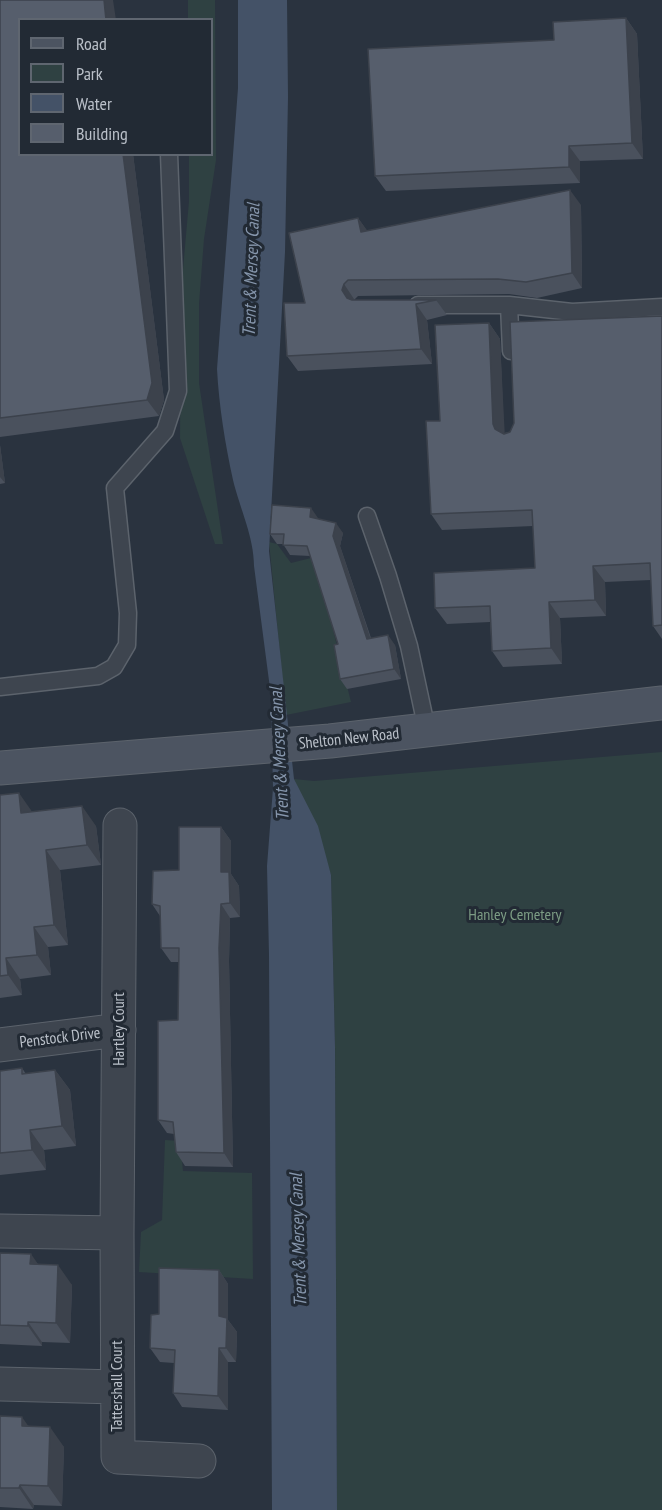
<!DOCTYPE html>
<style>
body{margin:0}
#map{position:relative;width:662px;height:1510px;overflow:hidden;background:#2a333f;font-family:"PT Sans Narrow",sans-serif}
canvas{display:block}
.legend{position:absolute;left:18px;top:18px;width:195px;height:138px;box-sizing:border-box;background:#222a34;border:2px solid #5f6670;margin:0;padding:8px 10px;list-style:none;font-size:18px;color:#bac0c9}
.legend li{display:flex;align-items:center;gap:12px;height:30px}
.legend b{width:30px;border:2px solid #5f6670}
</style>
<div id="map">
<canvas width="662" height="1510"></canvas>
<ul class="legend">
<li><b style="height:8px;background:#4c5461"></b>Road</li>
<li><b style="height:16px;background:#2f4142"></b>Park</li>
<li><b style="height:16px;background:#445267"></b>Water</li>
<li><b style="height:16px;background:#565e6c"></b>Building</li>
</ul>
</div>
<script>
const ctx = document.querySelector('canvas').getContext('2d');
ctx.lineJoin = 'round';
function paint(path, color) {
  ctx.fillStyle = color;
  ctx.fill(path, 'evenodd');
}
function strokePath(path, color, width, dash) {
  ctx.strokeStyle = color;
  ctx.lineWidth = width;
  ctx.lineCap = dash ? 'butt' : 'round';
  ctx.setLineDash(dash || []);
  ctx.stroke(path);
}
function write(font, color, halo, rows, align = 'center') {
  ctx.font = font + ' "PT Sans Narrow",sans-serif';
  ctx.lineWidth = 6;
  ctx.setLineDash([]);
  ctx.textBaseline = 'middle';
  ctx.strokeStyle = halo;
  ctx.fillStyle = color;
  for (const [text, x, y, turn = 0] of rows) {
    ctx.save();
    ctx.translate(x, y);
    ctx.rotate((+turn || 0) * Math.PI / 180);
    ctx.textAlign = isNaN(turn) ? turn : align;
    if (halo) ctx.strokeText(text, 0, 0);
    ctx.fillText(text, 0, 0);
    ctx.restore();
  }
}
const green = new Path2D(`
 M188,0H215L216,160L204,239L199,304V383L223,544H215L180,438L181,292L189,201V155L212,154V20L188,19Z
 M269,542L277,544L291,563L315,557L351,702L286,715Z
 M662,752V1510H337L335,1047L331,875L294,779L314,781Z
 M165,1140L180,1141L183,1171L252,1173L253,1279L139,1272L141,1232L162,1220Z`);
const water = new Path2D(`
 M238,0H287L288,97L285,252L269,551L294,779L318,826L331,875L335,1047L337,1510H272L269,955L267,866L273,788L271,696L254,566C254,537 240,509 233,480C225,443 219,406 217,369L238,88Z`);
const lane = new Path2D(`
 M418,305H509L572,312L662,307
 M509,305L511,351
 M367,516L388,576L409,646L427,730
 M0,687L98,676L114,667L127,645L128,613L115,488L165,431L178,391L169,154`);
const street = new Path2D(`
 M120,825L117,1233L118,1457L199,1461
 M0,1045L119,1030
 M0,1231L117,1233
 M0,1384L117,1387`);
const secondary = new Path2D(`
 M0,768L330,741L662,703`);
const wall = new Path2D(`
 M0,0L20,154H133L164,400L159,416L0,437Z
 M626,18L637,34L643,159L580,161V183L386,191L375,176L554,40Z
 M581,205L582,288L537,298L509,294L358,296L354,300H436L447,315L427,320L432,364L298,371L287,356L305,303L358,218L367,231Z
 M662,316V639L653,626L651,580L605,582L606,616L560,618L562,664L503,667L492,651L490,622L447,624L435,608L535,568L533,526L442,530L431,514L440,421L489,323L500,339L504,433L510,432Z
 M0,445L5,483L0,484Z
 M318,518V519L343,533L340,546L371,638L395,645L401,679L347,689L340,679L338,644L310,556L290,555L283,544H277L270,534Z
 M0,795L32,812L96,826L101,865L60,870L68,945L48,947L51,975L20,979L22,995L0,998Z
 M221,827L231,841V874L239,886L240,917L230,918L229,961L233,1167L185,1166L176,1152L174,1134L167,1133L158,1120L178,1020L179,962H171L161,948L160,916L152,904L179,870Z
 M22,1068L26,1074L55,1070L70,1090L76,1146L44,1150L46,1170L0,1175V1071Z
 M0,1253L38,1264L72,1285L70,1343L42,1342V1346L0,1344Z
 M219,1270L228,1284V1320L237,1332L236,1362H228V1410L182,1407L173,1393L174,1363L160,1362L150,1348L159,1314Z
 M0,1416L29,1426L64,1447L62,1506L34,1505L33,1509L0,1507Z`);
const shadedWall = new Path2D(`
 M104,0H113L116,20H106Z
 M626,18L637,34L643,159L632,143Z
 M569,146L580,161V183L569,167Z
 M123,154H133L164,400L159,416L147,400Z
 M570,190L581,205L582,288L572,273Z
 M358,218L369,233L361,232Z
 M344,284L354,299L353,306L347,298L342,290Z
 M416,304L427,320L432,364L421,349Z
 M489,323L500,339L505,439L495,429L493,424Z
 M0,445L5,483L0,477Z
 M311,508L318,518L317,527L310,517Z
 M336,523L343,533L340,546L374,649L367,639L333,536Z
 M593,566L605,582L606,616L595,600Z
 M549,602L560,618L562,664L551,648Z
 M388,635L395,645L401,679L394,669Z
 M19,793L33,813H21Z
 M82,806L96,826L101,865L87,845Z
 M221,827L231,841V874L239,886L240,917L230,903L221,872Z
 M46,850L60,870L68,945L54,925Z
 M221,904L230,918L229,961L233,1167L224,1153L219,948Z
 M34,927L48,947L51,975L37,955Z
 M6,958L20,979L22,995L8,975Z
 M55,1070L70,1090L76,1146L62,1126Z
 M30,1130L44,1150L46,1170L32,1150Z
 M31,1254L45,1274L30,1264Z
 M58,1265L72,1285L70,1343L56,1323Z
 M219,1270L228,1284V1320L237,1332L236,1362L226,1348L219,1316Z
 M28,1322L42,1342V1346L28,1326Z
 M219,1348L228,1362V1410L218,1396Z
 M22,1417L36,1437L22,1426Z
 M50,1427L64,1447L62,1506L48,1486Z
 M20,1485L34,1505L33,1509L19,1488Z`);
const building = new Path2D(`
 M0,0H104L106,20H20V154H123L152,383L147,400L0,418Z
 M626,18L632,143L569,146V167L375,176L368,49L554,40L553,22Z
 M570,190L572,273L526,282L498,279L348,280L344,284L342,290L347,298L352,300H436L416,304L421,349L287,356L284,303H305L289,233L358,218L361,232Z
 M662,316V625L653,626L650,563L593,566L595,600L549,602L551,648L492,651L490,606L435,608L434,573L535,568L532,510L431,514L426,421H440L435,325L489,323L493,424L495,429L504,434L510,432L514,423L510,322Z
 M272,505L311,508L310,517L336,523L333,536L367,639L388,635L394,669L340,679L334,645L338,644L307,546L283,545L284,534H270Z
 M19,793L21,813L82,806L87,845L46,850L54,925L34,927L37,955L6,958L8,975L0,976V795Z
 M179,827H221V872H229L230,903L221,904L219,948L224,1153L176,1152L173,1122L158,1120V1021L178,1020L179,948H161L160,906L152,904L153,871L179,870Z
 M22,1068V1074L55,1070L62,1126L30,1130L32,1150L0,1153V1071Z
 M0,1253L31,1254L30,1264L58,1265L56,1323L28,1322V1326L0,1325Z
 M159,1268L219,1270V1316L227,1318L226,1348H219L218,1396L173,1393L175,1350L150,1348L151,1315L159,1314Z
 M0,1416L22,1417V1426L50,1427L48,1486L20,1485L19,1488H0Z`);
const streetNames = [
 ["Shelton New Road",349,739,-6],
 ["Hartley Court",119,1029,-90],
 ["Penstock Drive",60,1038,-7],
 ["Tattershall Court",117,1386,-90]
];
const parkNames = [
 ["Hanley Cemetery",515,915]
];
const waterNames = [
 ["Trent & Mersey Canal",252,270,-88],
 ["Trent & Mersey Canal",280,754,-93],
 ["Trent & Mersey Canal",299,1240,-92]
];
paint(green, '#2f4142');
paint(water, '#445267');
strokePath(lane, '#5c636c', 19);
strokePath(street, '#5c636c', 35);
strokePath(secondary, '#5c636c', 35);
strokePath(lane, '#3e454f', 16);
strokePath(street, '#3e454f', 33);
strokePath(secondary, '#4c5461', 33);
paint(wall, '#4a515d');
paint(shadedWall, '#3c424c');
paint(building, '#565e6c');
strokePath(building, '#3c424c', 1.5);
write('16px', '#bac0c9', '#222a34', streetNames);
write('16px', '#7c9c84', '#222a34', parkNames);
write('italic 18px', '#8696ac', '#222a34', waterNames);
</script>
